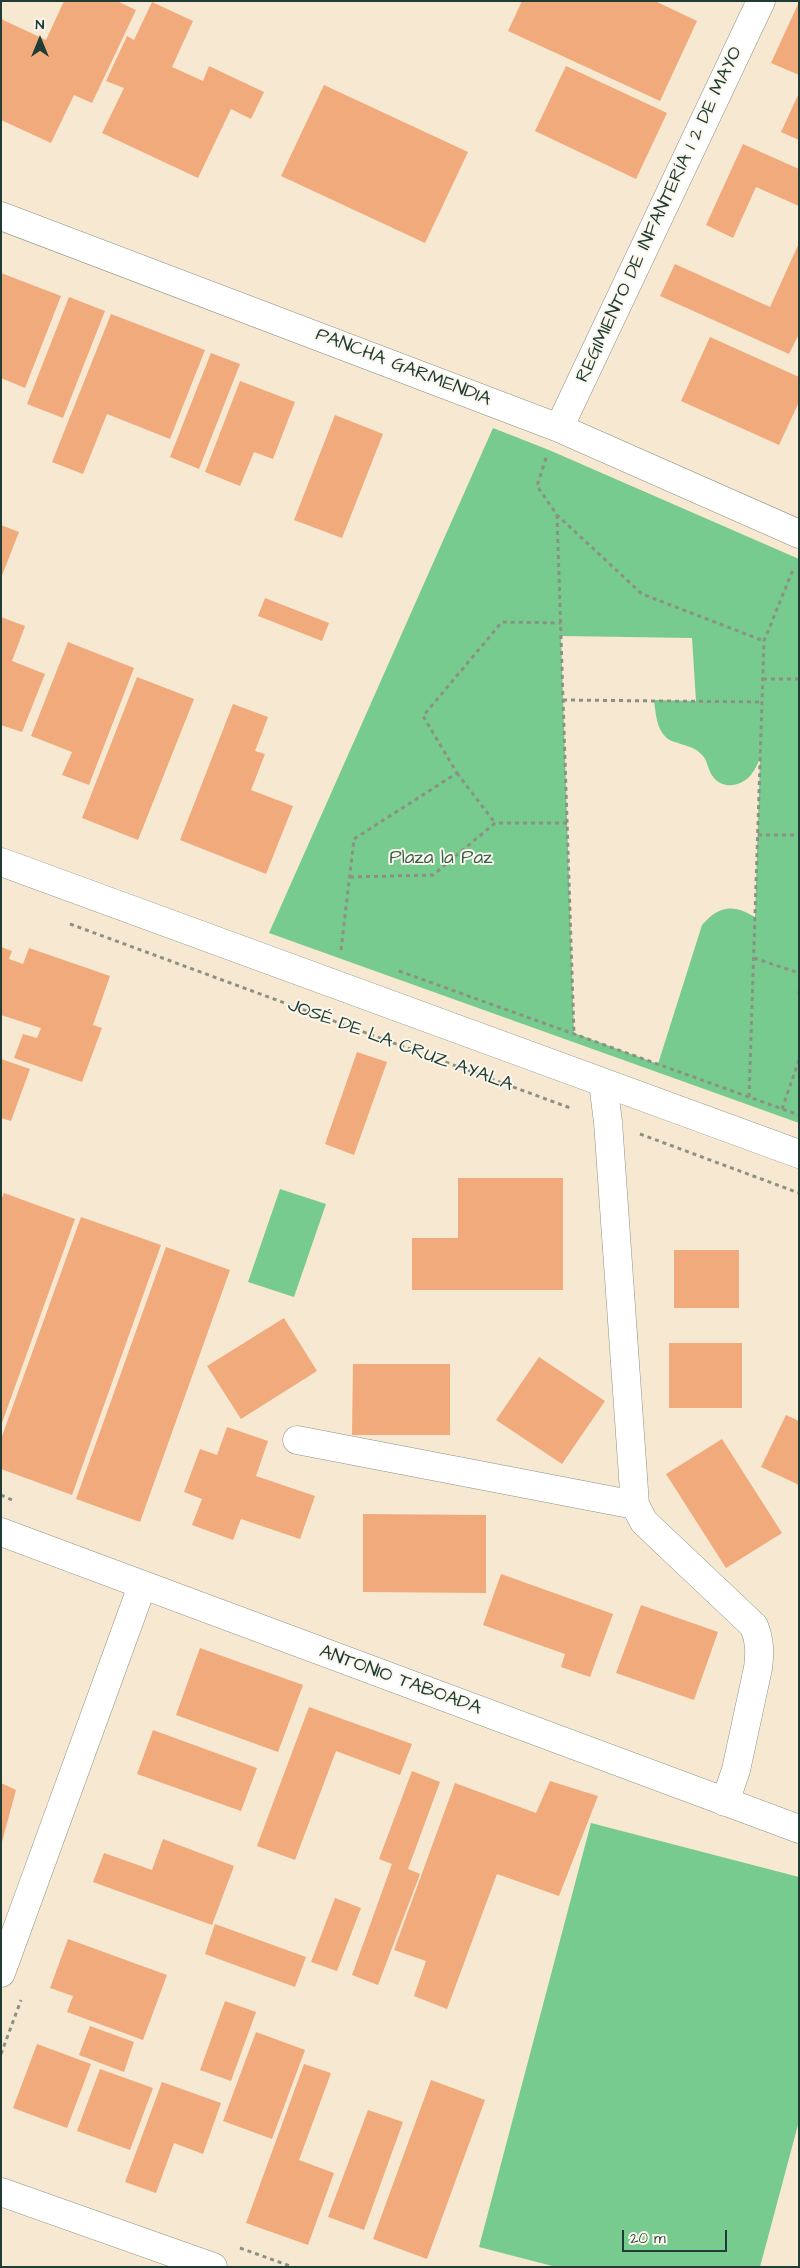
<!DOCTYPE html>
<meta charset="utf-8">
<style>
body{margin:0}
#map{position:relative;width:800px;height:2268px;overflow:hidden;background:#f7e8d2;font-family:"Architects Daughter",sans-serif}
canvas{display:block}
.frame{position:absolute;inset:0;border:2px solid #1f3d34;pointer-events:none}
.north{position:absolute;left:15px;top:15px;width:50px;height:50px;-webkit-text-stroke:4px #fbf7ec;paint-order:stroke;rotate:0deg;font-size:14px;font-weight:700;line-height:20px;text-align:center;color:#1f3d34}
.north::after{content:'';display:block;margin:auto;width:18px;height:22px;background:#1f3d34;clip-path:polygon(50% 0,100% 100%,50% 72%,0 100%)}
.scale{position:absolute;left:622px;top:2230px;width:105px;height:22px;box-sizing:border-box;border:2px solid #1f3d34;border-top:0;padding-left:6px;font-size:15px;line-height:18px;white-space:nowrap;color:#1f3d34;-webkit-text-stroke:4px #fbf7ec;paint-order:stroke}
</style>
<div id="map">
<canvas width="800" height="2268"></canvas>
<div class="frame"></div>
<div class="north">N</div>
<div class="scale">20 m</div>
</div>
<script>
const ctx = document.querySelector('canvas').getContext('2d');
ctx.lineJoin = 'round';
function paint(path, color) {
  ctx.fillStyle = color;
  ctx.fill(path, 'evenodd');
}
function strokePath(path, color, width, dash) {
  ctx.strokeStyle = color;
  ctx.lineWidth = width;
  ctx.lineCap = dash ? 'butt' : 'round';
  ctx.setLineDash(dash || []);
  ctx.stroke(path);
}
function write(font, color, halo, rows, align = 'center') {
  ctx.font = font + ' "Architects Daughter",sans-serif';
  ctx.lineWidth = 4;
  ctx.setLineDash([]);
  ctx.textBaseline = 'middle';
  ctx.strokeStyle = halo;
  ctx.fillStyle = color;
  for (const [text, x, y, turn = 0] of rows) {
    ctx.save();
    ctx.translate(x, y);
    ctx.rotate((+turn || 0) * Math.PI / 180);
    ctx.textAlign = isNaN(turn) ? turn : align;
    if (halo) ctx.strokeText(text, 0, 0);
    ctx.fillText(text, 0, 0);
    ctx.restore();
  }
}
const green = new Path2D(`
 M493,428L549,450L799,559V1123L269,933ZM561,636L692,638L696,701L654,700C656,716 657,737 675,742C685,746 694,746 702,755C708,760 708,772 714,778C725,791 745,785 753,772C756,768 758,762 760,759L755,917C734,904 719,905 702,925L658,1064L574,1033Z
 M280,1189L326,1204L294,1297L248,1282Z
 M591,1823L799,1877V2121L760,2267H556L479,2247Z`);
const building = new Path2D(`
 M64,1H117L136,10L92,103L74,95L51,143L1,120V19L46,40Z
 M522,1H655L697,21L660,101L508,31Z
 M152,2L193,21L172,67L203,81L209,66L264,92L251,119L231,109L198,178L102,133L124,88L106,81L127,36L134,40Z
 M799,2V75L771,63Z
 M566,66L667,113L636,179L535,131Z
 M324,85L468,152L425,243L281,176Z
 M799,93V140L781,132Z
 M743,144L799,169V206L756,187L733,238L706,225Z
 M799,243V334L789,354L660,296L675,264L770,307Z
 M1,273L61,296L25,388L1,378Z
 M69,297L105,311L63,418L27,404Z
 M111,314L205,350L170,439L107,414L83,474L52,462Z
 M710,337L799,377V402L779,445L681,401Z
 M211,353L240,364L199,469L170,457Z
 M240,381L295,402L273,459L254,452L240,486L205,472Z
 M335,415L383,434L342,538L294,520Z
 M1,525L19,532L1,578Z
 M265,598L329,623L322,641L258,616Z
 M1,617L25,626L12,661L45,674L22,732L1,725Z
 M68,642L134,668L89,785L62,775L72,752L31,736Z
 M137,677L194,699L138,840L82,818Z
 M233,704L268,717L255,751L265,754L251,790L293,806L266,874L180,840Z
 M1,947L12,951L9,959L23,964L29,948L110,976L93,1025L102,1028L82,1082L14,1058L23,1034L37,1038L41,1028L1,1015Z
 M357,1052L387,1062L354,1155L325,1144Z
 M1,1059L30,1069L11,1121L1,1118Z
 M458,1178H563V1290H412V1238H458Z
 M4,1193L75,1219L2,1423L1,1200Z
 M81,1217L161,1245L72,1495L1,1469V1439Z
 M166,1247L230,1270L140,1522L76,1499Z
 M674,1250H739V1308H674Z
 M284,1318L317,1371L241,1419L207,1366Z
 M669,1343H742V1408H669Z
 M539,1357L605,1401L562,1464L496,1420Z
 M353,1364H450V1435H352Z
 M786,1415L799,1421V1485L761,1467Z
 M227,1427L268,1441L256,1476L315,1496L300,1539L241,1519L233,1540L192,1525L202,1499L184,1492L200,1449L217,1455Z
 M722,1439L782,1533L726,1568L666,1474Z
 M363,1514L486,1515V1593L363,1592Z
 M501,1574L613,1614L590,1677L561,1667L565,1654L483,1625Z
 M641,1605L718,1632L694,1700L616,1673Z
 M200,1648L303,1685L278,1752L176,1715Z
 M309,1707L412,1744L400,1775L336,1751L295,1860L257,1846Z
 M153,1730L257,1768L241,1811L137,1774Z
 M412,1771L440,1782L408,1869L420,1874L378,1985L352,1975L392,1864L379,1859Z
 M550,1781L598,1796L559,1896L497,1874L447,2009L414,1996L426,1961L394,1950L455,1783L536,1813Z
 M1,1783L16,1790L2,1842L1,1841Z
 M163,1839L234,1866L212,1925L93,1882L104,1853L152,1870Z
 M335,1898L361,1908L337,1971L311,1962Z
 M215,1924L306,1957L295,1987L205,1954Z
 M68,1939L167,1975L143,2040L67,2012L73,1996L50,1988Z
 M225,2001L256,2012L231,2081L200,2070Z
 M90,2026L134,2042L124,2072L79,2055Z
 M256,2032L305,2050L272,2139L223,2121Z
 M37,2044L91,2064L67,2128L13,2108Z
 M304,2064L331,2073L299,2160L334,2173L308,2245L246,2223Z
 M100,2069L153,2088L130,2150L77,2131Z
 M431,2080L485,2100L427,2259L373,2239Z
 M162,2082L221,2103L203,2154L174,2143L156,2193L125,2182Z
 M368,2110L403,2122L364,2230L328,2217Z`);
const path = new Path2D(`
 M546,458L537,486L557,515L642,594L764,641
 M557,515L574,1034
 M763,679H799
 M563,700L762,702
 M457,773L495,823
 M758,835H799
 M350,877L433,875L495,823H567
 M70,924L573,1109
 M341,950L354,839L457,773L423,716L502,622L561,623
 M754,958L799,973
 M399,971L799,1115
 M799,991V994
 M749,1097L764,641L794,567
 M782,1109L799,1060
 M640,1134L799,1193
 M1,1495L12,1500
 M1,2054L21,2000
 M240,2248L293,2267`);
const minor = new Path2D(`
 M1,216L559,428L799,534
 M559,428L761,1
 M1,862L799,1154
 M603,1083L608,1122L635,1505L644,1522L754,1626C760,1641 760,1653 758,1668L736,1770L725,1802
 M297,1440L635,1505
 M1,1532L799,1829
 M1,1973L142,1586`);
const secondary = new Path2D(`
 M1,2192L213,2267`);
const streetNames = [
 ["REGIMIENTO DE INFANTERÍA 1 2 DE MAYO",660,215,-65],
 ["PANCHA GARMENDIA",403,368,21],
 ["JOSÉ DE LA CRUZ AYALA",400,1046,20],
 ["ANTONIO TABOADA",400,1681,20]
];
const parkNames = [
 ["Plaza la Paz",441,859]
];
paint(green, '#77cb8f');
paint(building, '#f1aa7c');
strokePath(minor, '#8b9283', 29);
strokePath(secondary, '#8b9283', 29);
strokePath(path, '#8b9283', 3, [4, 4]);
strokePath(minor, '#fff', 28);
strokePath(secondary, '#fff', 28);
write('19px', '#1f3d34', '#fbf7ec', streetNames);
write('19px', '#35604b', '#fbf7ec', parkNames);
</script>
